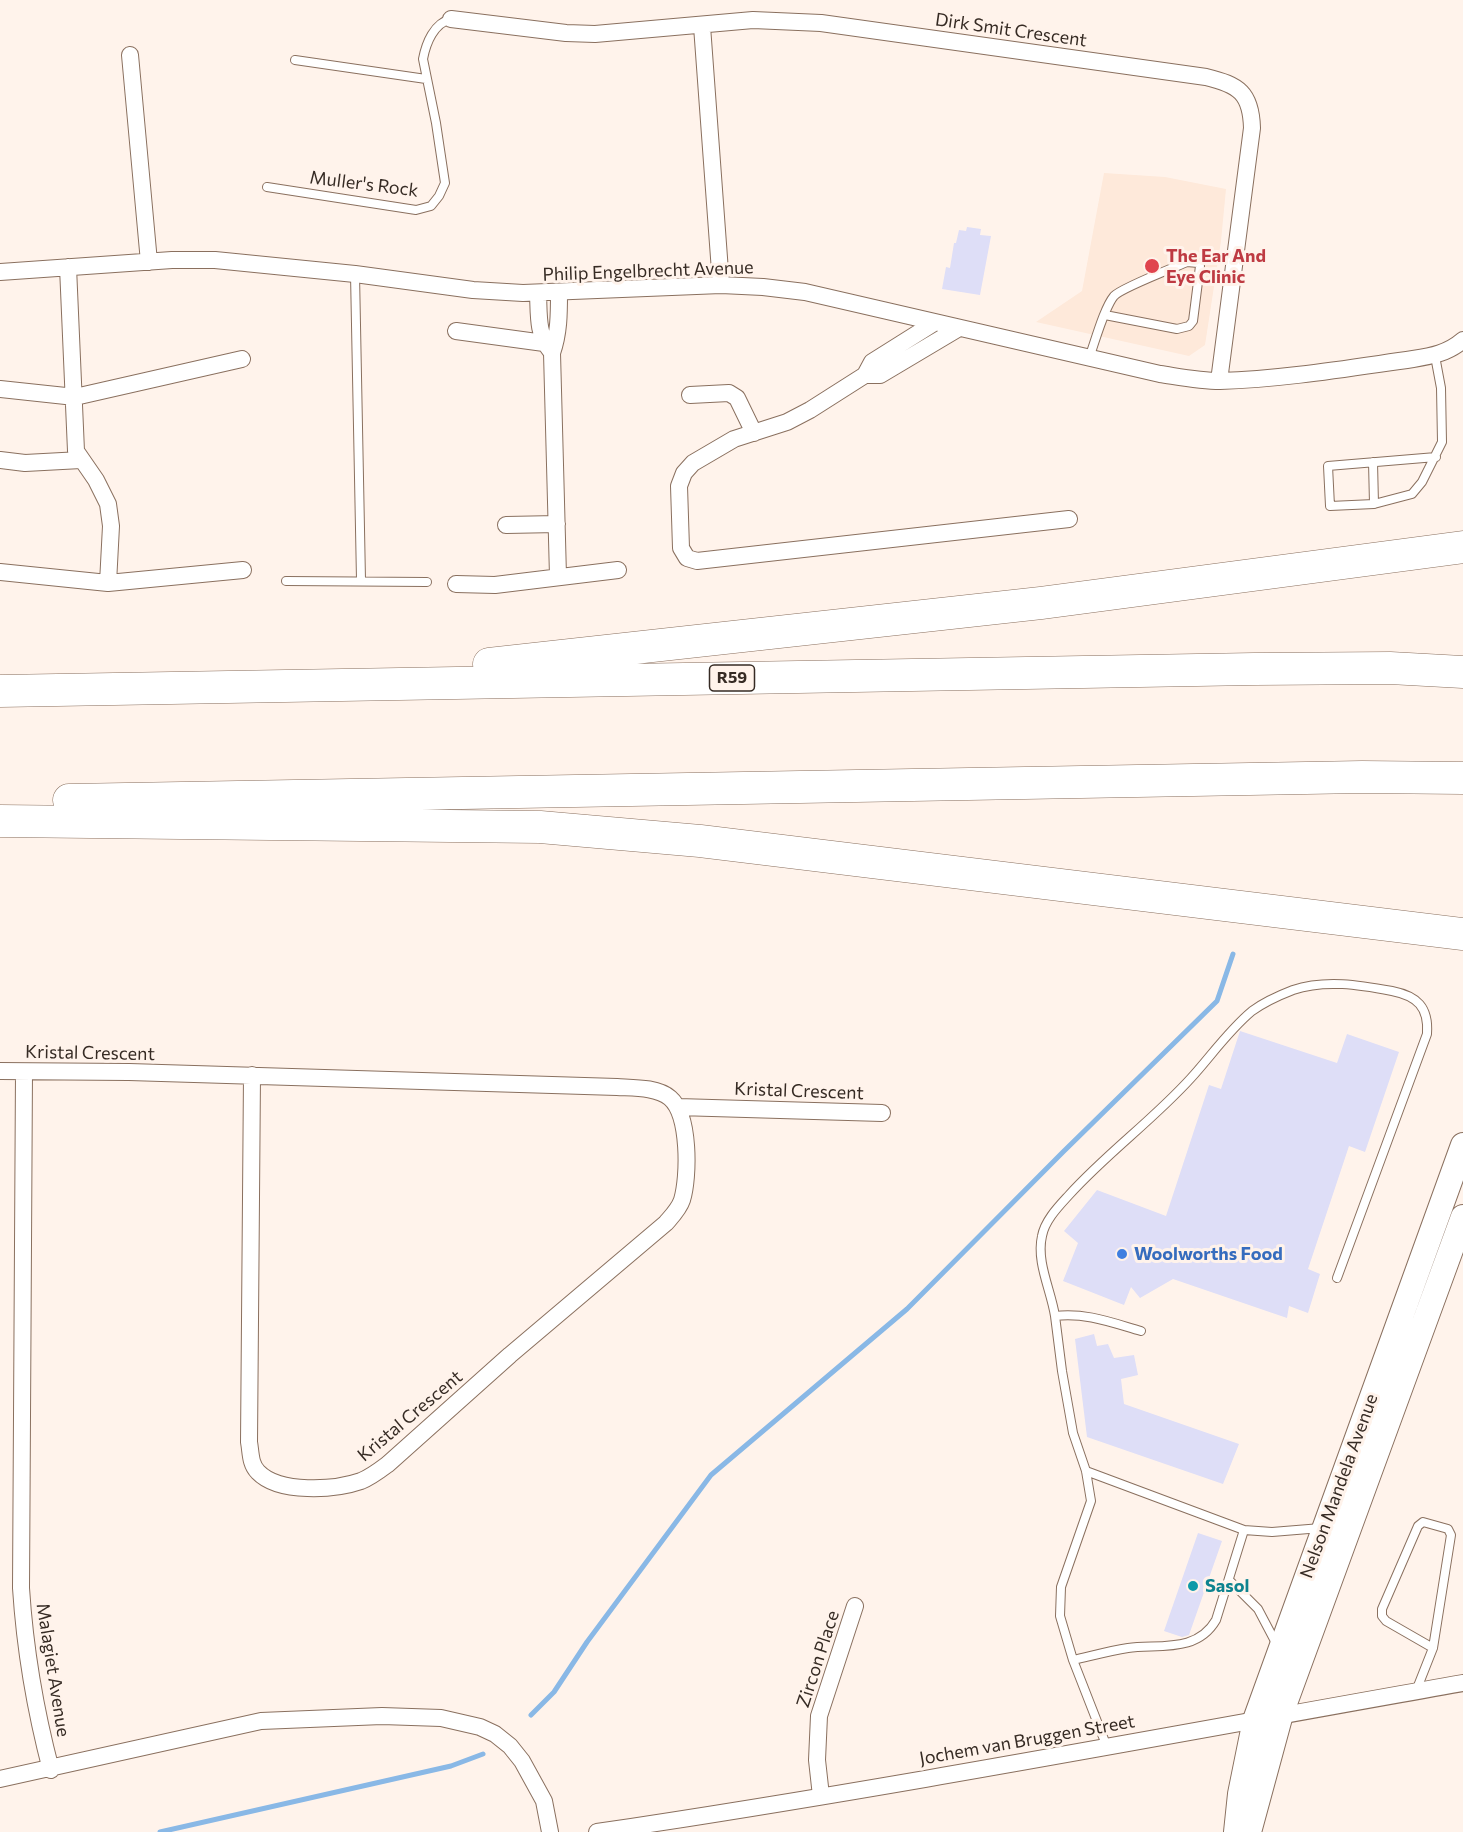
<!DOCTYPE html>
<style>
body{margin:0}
canvas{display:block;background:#fff3eb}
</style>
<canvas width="1463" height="1832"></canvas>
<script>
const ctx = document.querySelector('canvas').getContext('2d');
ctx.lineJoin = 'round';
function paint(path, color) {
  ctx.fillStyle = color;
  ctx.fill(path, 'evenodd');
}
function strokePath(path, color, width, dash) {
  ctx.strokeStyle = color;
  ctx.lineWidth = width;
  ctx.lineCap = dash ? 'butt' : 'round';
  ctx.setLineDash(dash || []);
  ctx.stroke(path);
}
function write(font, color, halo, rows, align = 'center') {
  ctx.font = font + ' Commissioner,sans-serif';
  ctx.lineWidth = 6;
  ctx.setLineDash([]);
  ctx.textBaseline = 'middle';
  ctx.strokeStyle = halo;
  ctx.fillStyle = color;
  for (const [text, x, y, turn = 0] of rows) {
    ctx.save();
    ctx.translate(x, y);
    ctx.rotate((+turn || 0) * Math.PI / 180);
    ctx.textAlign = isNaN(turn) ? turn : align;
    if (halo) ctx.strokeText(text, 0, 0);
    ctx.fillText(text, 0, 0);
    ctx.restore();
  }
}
const built = new Path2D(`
 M1104,173L1165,177L1226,189L1221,241L1205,345L1189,356L1036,322L1082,291Z`);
const stream = new Path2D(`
 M531,1715L554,1692L587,1642L711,1475L907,1309L1063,1152L1217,1001L1233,954
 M160,1832L451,1766L483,1754`);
const building = new Path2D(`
 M967,227L981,229L980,235L991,236L980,295L942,289L946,267L950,268L954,243H956L959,230L966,231Z
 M1240,1031L1337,1063L1347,1034L1399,1052L1365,1152L1349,1146L1308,1269L1320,1274L1308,1313L1289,1306L1287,1318L1173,1279L1140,1298L1131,1287L1124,1305L1063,1281L1078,1243L1064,1231L1097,1190L1166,1216L1209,1085L1221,1089Z
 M1094,1334L1097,1346L1108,1344L1114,1358L1134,1355L1138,1375L1121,1379L1124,1404L1239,1444L1223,1484L1087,1437L1075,1339Z
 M1198,1533L1222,1541L1189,1635L1182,1637L1164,1631Z`);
const lane = new Path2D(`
 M295,60L426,79
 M267,187L416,210L431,206L439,196L445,183L436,123L423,59C426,43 434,23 451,19
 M355,274L361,580
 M1435,356L1441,388L1442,442L1422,482L1412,494L1374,504L1330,506L1328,466L1436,457
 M1089,358C1095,342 1104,308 1114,296C1121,288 1173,268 1187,262L1198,263L1200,266L1193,321L1189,326L1177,329L1105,315
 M1373,462L1374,504
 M286,581L427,582
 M1055,1316C1051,1290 1036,1262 1042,1236C1045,1220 1059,1206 1069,1195C1107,1153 1153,1120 1191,1078C1211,1056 1229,1030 1252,1011C1263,1003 1280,995 1293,990C1325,979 1360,985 1392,991C1417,996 1429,1007 1427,1034L1337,1278
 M1086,1471L1244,1530L1272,1532L1321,1528
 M1229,1580L1258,1609L1277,1645
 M1073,1660C1091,1656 1109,1651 1128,1648C1159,1644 1197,1653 1216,1620L1244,1530
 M1416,1691L1433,1648L1451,1535L1448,1529L1423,1522L1418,1526L1382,1609V1616L1386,1621L1433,1648
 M1107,1747L1073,1660L1060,1616L1061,1587L1091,1501L1086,1471L1073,1433L1062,1371L1055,1316C1085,1312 1113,1323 1141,1331`);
const street = new Path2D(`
 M451,19L566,33L595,34L753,20L821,23L1206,77C1239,85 1251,93 1252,128L1219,381
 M702,26L721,285
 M130,55L149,262
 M68,267L76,451L96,480L108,504L111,526L108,583L243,570
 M0,272L172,260H215L355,274L473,290L523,293L721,285L763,287L805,292L1160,374C1180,377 1200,381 1220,381C1284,379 1349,368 1413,359C1432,356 1448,353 1463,340
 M538,294C539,313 537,334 550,350
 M934,323L872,362L865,375L810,410L787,422L734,439L693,463L684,473L679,486L681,548L687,558L697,561L1069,519
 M456,331L544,343
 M865,375H880L959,328
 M0,389L75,397L242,359
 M690,395L729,393L737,398L754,433
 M0,460L25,463L81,460
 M506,525L557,524
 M0,572L108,583
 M558,576L552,353C559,333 559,314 559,293
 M456,584L495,585L618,570
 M0,1071L129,1072L617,1087C633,1088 657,1087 670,1098C690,1115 689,1177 682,1200C679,1209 672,1216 666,1223L510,1355L388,1464C380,1470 371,1477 361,1481C335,1490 279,1494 258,1472C250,1464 251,1453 249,1442L252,1075
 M24,1072L21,1588C25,1650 35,1709 51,1770
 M678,1107L882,1113
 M0,1779L261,1721L382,1716L441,1718L480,1727L495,1734L510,1746L522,1761L544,1801L550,1832
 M821,1796L817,1760L819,1716L855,1606
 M597,1832C886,1789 1175,1734 1463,1683`);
const secondary = new Path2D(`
 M1236,1832L1240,1794L1255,1720L1463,1145
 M1249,1832L1281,1714L1463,1217`);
const highway = new Path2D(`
 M489,664L1041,603L1463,547
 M0,691L1254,669L1390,668L1463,672
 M69,800L1362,777L1463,778
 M0,821L540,827L700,841L1463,934`);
const markers = [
 [1152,266,8,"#e0444e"],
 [1122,1254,6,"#3f7fe0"],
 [1193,1586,6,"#0f9aa8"]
];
const shields = [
 [732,678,45]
];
const shieldNames = [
 ["R59",732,678]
];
const streetNames = [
 ["Dirk Smit Crescent",1011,30,8],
 ["Muller's Rock",364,184,7],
 ["Philip Engelbrecht Avenue",648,271,-2],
 ["Kristal Crescent",90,1053,1],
 ["Kristal Crescent",799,1091,2],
 ["Kristal Crescent",410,1416,-40],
 ["Nelson Mandela Avenue",1339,1486,-70],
 ["Zircon Place",818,1659,-72],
 ["Malagiet Avenue",53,1670,81],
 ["Jochem van Bruggen Street",1027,1740,-10]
];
const healthNames = [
 ["The Ear And",1166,256],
 ["Eye Clinic",1166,277]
];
const shopNames = [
 ["Woolworths Food",1134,1254]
];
const cultureNames = [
 ["Sasol",1205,1586]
];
paint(built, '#fee9da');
strokePath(stream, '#89b8e6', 5);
paint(building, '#dedef7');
strokePath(lane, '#8a705f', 10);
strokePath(street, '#8a705f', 18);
strokePath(secondary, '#8a705f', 26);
strokePath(highway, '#8a705f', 33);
strokePath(lane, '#fff', 8);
strokePath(street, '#fff', 16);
strokePath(secondary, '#fff', 24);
strokePath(highway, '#fff', 32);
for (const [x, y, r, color] of markers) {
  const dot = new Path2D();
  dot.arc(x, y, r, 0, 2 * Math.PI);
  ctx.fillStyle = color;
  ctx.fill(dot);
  strokePath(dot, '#fff3eb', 2);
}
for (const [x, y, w] of shields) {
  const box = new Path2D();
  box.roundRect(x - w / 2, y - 13, w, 26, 4.5);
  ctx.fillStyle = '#fff3eb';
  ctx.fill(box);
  strokePath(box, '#362b24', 1.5);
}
write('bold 16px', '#362b24', null, shieldNames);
write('18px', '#362b24', '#fff3eb', streetNames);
write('bold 18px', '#be3a42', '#fff3eb', healthNames, 'left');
write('bold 18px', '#366cbe', '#fff3eb', shopNames, 'left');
write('bold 18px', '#0d838f', '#fff3eb', cultureNames, 'left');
</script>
